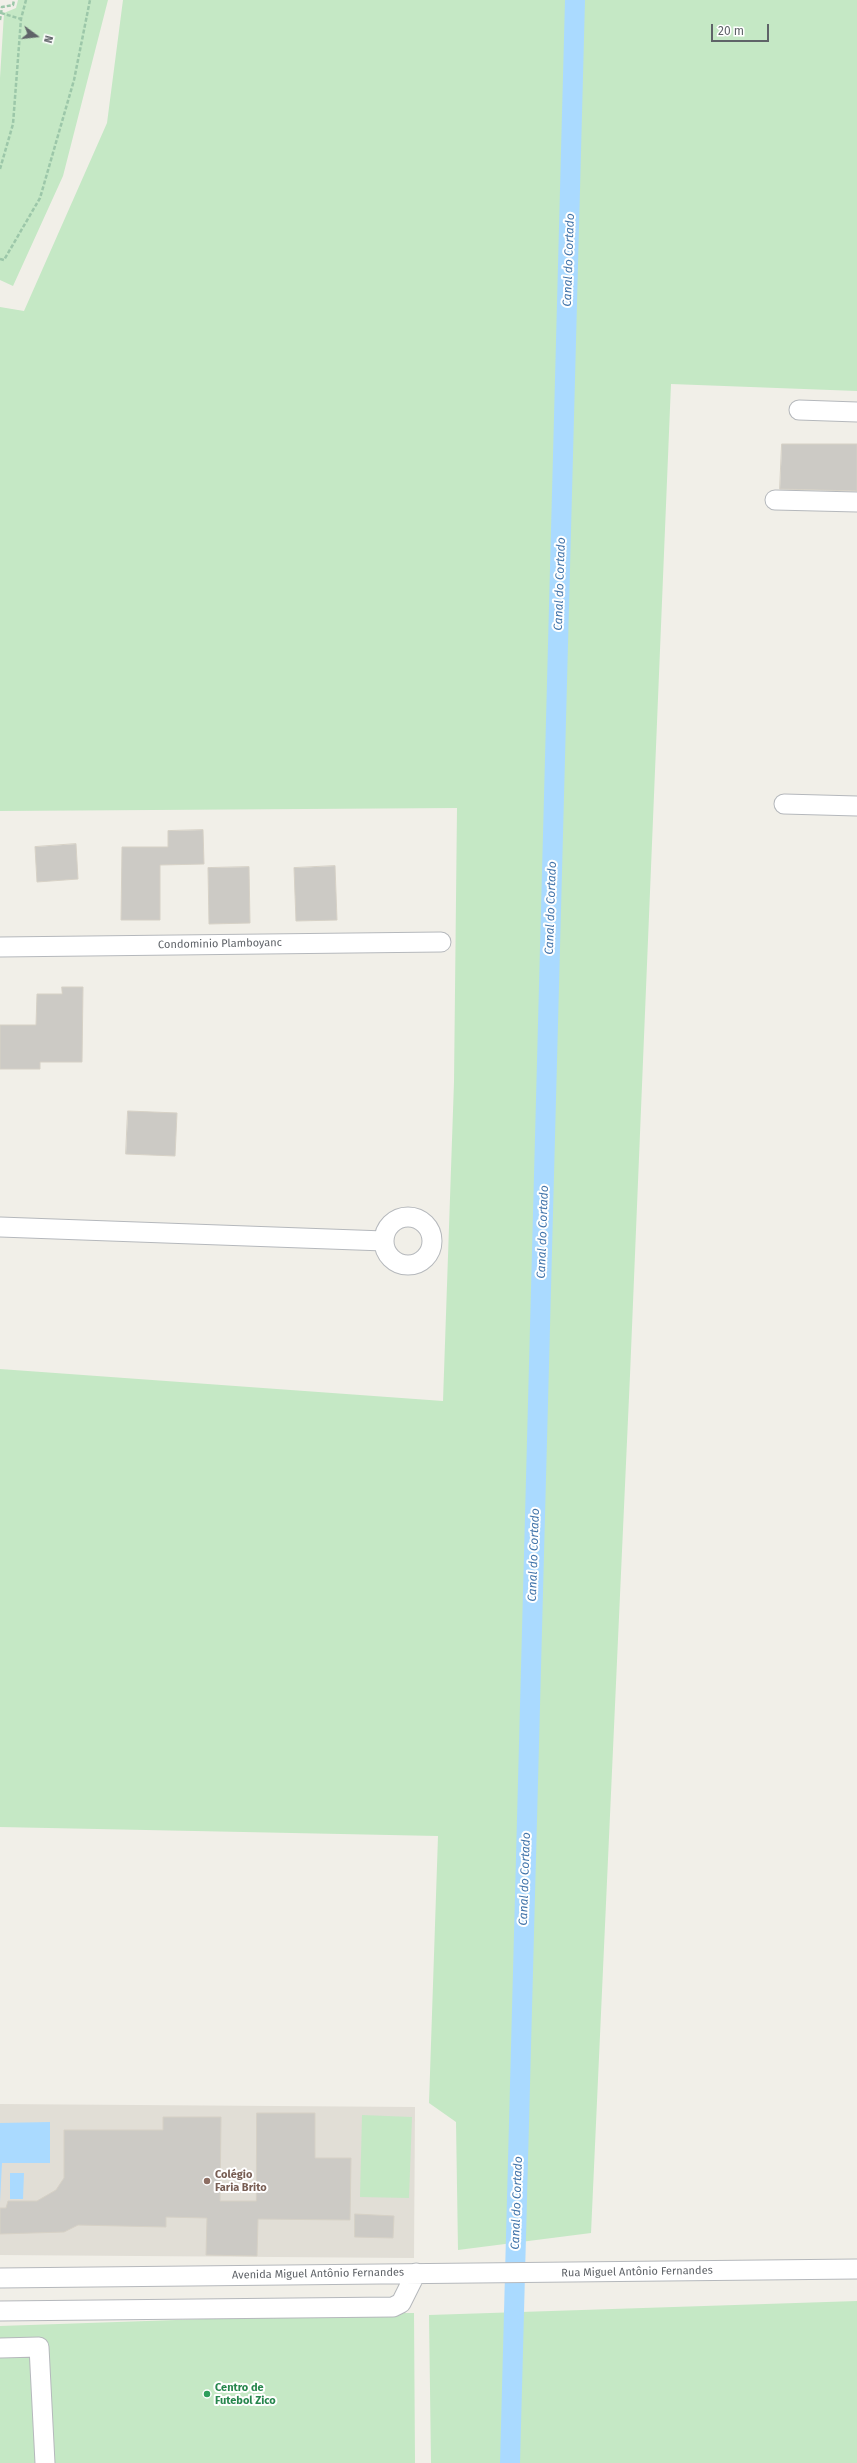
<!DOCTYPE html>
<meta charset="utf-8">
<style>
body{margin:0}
#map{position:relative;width:857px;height:2463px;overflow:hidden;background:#f1efe8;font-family:"Fira Sans",sans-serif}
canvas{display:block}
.north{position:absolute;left:16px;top:16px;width:40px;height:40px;-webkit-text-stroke:3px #fff;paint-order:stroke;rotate:105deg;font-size:11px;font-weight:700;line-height:16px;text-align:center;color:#5f6368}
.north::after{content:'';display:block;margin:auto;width:14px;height:18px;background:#5f6368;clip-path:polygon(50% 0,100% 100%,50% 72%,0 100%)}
.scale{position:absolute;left:711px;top:24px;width:58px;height:18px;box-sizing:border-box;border:2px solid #5f6368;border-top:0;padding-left:5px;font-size:12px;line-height:14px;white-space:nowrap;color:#5f6368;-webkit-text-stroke:3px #fff;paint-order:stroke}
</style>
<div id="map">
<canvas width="857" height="2463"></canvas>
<div class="north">N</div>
<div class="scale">20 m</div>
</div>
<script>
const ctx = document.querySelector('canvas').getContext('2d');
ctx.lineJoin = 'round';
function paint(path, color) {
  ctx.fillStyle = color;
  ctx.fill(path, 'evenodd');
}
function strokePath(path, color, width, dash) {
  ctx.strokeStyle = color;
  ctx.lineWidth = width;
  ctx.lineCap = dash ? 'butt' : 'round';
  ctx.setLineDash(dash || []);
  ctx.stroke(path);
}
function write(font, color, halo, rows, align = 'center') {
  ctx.font = font + ' "Fira Sans",sans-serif';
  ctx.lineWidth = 4;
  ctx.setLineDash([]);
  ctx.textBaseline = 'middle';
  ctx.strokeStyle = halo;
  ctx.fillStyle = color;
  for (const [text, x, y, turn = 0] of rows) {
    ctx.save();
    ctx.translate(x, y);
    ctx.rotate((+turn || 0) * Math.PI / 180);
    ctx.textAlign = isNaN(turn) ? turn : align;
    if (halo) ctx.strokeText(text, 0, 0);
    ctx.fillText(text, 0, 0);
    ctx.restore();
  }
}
const education = new Path2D(`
 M0,2104L415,2107L414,2258L0,2255Z`);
const green = new Path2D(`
 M18,0H108L63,176L13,286L0,280V78L4,13L16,8Z
 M123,0H857V391L671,384L630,1375L591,2233L458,2250L456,2122L429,2103L438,1836L0,1827V1369L443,1401L454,1082L457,808L0,811V307L24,311L107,123Z
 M362,2115L412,2117L409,2198L360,2197Z
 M857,2301V2463H431L429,2315Z
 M381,2313H414L415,2463H0V2326Z`);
const water = new Path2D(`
 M50,2122V2163H2L0,2202V2123Z
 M10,2173H24L23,2199H10Z`);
const canal = new Path2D(`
 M510,2463L575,0`);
const building = new Path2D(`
 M782,444H857V491L780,489Z
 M203,830L204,864L160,865V920H121L122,847H168V831Z
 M76,844L78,879L37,882L35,847Z
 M335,866L337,920L296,921L294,868Z
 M249,867L250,923L209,924L208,868Z
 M62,987H83L82,1062H40V1069H0V1025H36L37,994H62Z
 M128,1111L177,1113L175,1156L126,1154Z
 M257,2113H315V2158H351L350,2220L258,2219L257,2256L206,2255L207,2218L166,2217V2227L78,2225L64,2232L0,2234V2208H6L8,2201H37L56,2190L64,2178V2130H163V2117H221L220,2201H256Z
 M355,2214L394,2216L393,2238L355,2237Z`);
const path = new Path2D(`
 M1,13L21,19
 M0,20L2,7L13,5L14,0
 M0,169L13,124L21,19L26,0
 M0,259L4,260L40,198L74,80L90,0`);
const minor = new Path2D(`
 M799,410L857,412
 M775,500L857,502
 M784,804L857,806
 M0,947L441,942
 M384 1241a24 24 0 1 1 48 0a24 24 0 1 1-48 0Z
 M0,1227L384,1241
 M0,2278L857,2269
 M0,2311L393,2307L401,2303L416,2273
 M0,2348L39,2347L45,2463`);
const markers = [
 [207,2181,4,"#8d6e63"],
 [207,2394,4,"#2e9e5b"]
];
const streetNames = [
 ["Condominio Plamboyanc",220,944,-1],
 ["Rua Miguel Antônio Fernandes",637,2272,-1],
 ["Avenida Miguel Antônio Fernandes",318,2274,-1]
];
const educationNames = [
 ["Colégio",215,2175],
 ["Faria Brito",215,2188]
];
const leisureNames = [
 ["Centro de",215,2388],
 ["Futebol Zico",215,2401]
];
const waterNames = [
 ["Canal do Cortado",569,260,-88],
 ["Canal do Cortado",560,584,-88],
 ["Canal do Cortado",551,908,-88],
 ["Canal do Cortado",543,1232,-88],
 ["Canal do Cortado",534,1555,-88],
 ["Canal do Cortado",525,1879,-88],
 ["Canal do Cortado",517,2203,-88]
];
paint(education, '#e1ded6');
paint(green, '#c5e8c5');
paint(water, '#aadaff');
strokePath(canal, '#aadaff', 20);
paint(building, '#cccac5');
strokePath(building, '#d6d1c6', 1);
strokePath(minor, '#b5b8bc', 21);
strokePath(path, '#9cc7a9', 2.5, [4, 2]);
strokePath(minor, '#fff', 19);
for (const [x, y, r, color] of markers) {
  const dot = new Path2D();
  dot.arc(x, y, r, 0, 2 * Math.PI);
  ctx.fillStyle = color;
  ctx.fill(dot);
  strokePath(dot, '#fff', 1.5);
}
write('11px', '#5f6368', '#fff', streetNames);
write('bold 11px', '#785e54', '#fff', educationNames, 'left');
write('bold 11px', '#27864d', '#fff', leisureNames, 'left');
write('italic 12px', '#4174aa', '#fff', waterNames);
</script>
